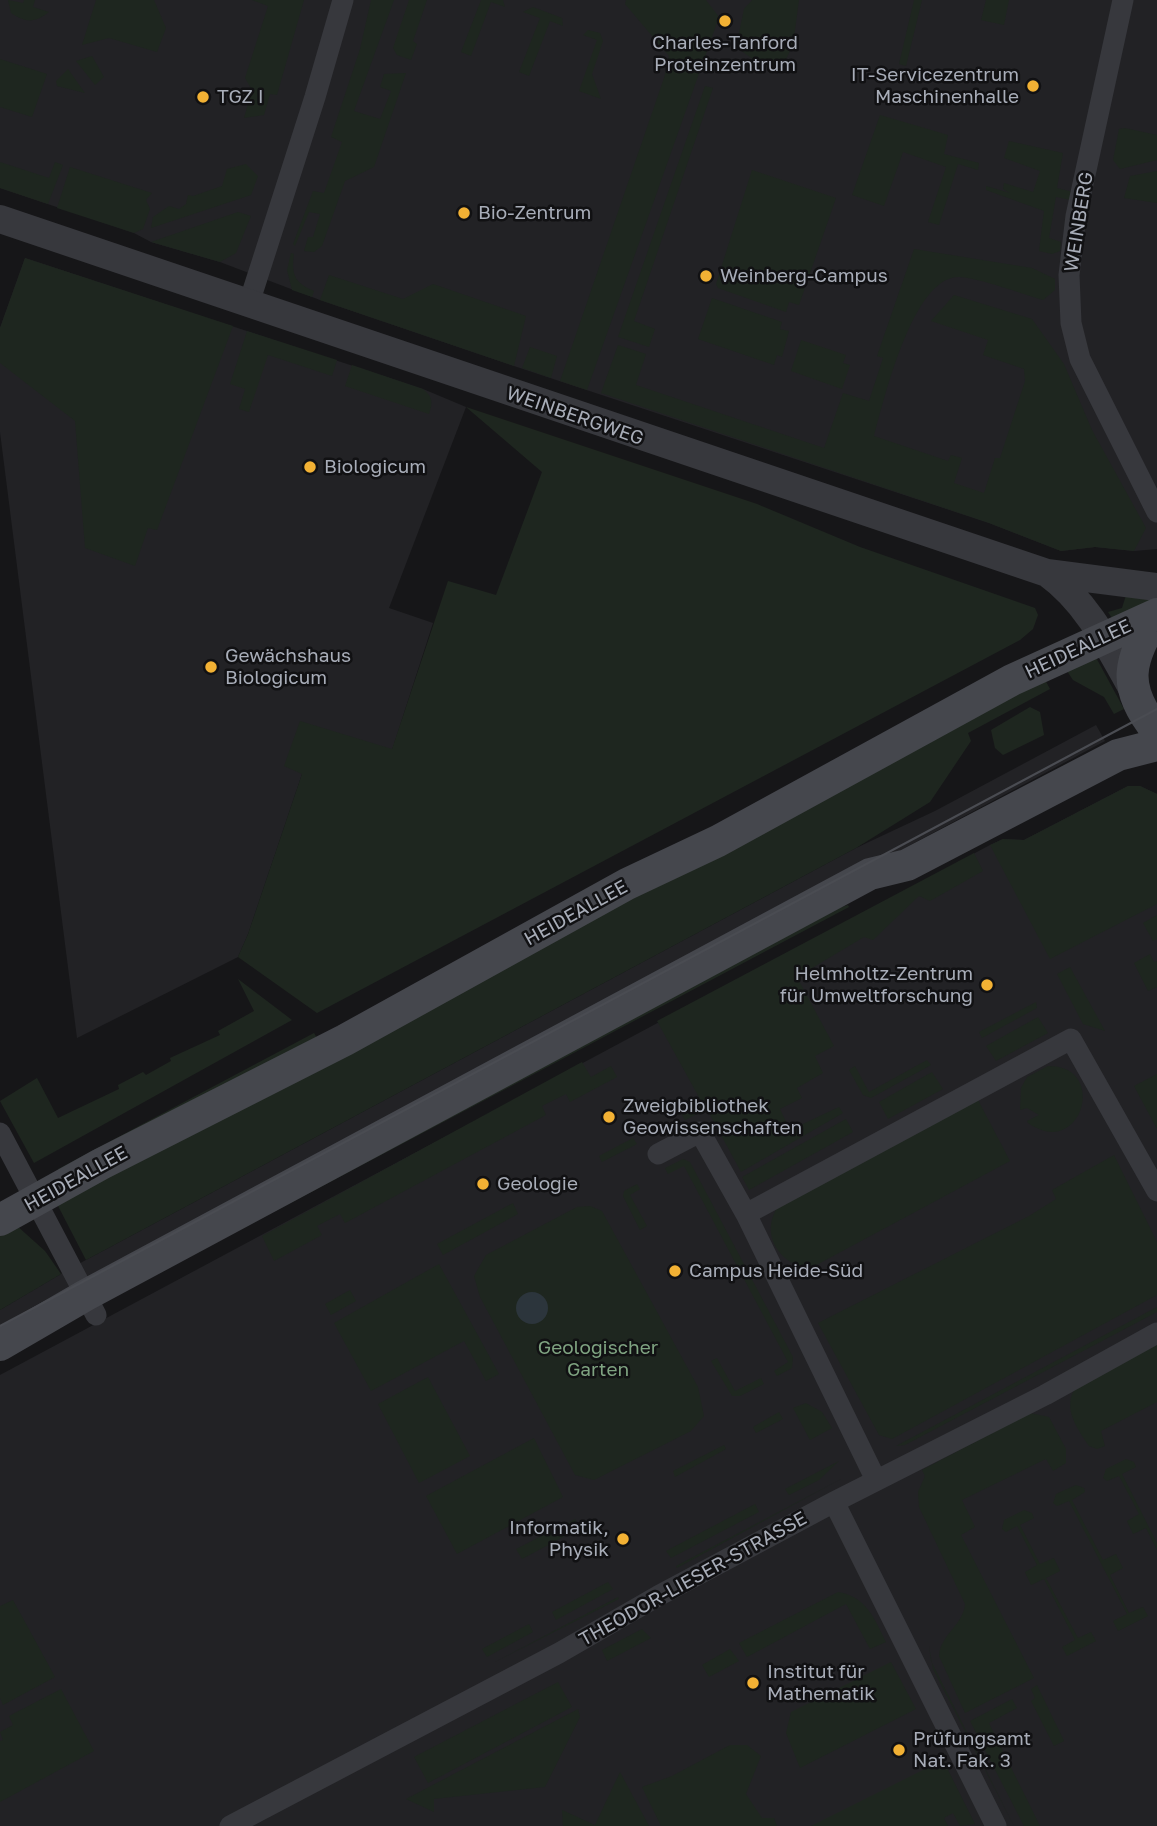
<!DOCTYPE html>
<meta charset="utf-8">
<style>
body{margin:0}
canvas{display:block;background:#161618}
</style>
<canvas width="1157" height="1826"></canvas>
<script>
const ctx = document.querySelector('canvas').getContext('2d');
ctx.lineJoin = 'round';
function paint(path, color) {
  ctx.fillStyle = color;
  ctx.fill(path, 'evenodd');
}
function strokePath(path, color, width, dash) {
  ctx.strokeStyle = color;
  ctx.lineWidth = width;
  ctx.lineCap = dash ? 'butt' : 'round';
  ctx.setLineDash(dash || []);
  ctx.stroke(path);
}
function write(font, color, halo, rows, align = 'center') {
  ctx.font = font + ' "Golos Text",sans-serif';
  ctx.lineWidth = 5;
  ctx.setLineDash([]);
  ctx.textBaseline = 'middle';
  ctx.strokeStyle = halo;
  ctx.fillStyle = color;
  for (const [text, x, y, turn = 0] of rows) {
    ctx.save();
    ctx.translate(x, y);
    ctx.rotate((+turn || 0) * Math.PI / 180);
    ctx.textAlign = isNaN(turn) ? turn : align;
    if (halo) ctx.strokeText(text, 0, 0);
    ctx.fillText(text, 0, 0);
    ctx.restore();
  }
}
const built = new Path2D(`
 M0,0H1157V549L1134,551L1095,547L1061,551L989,523L514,366L320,300L220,262L151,242L134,233L0,188Z
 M25,258L423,389L466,407L389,608L433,623L392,750L302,774L248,934L238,957L77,1038L0,432V328Z
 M1096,725L1105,741L0,1331V1310L71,1268L856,848L935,811Z
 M1128,786H1140L1157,794V1826H0V1375L990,845L1003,839L1024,840Z`);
const green = new Path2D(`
 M8,0L23,3L24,0H35L33,7L49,12C35,23 26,23 11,13Z
 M96,0H154L166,28L157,52L109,38L82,45Z
 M252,0H304L277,95L270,94L264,115L244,118L252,90L245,78L268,6Z
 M371,0H394L354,111L380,119L391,91L380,87L384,74L406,73L374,167L345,181L322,246L314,252L304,251L308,237H313L320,214L309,212L295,246L293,244L313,191L324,193L342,142L331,137L360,49Z
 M409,0H427L413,41L417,44L411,60L397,55L393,48Z
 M481,0H503L505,7L491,2L471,56L461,52Z
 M626,0H706L719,17L587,390L560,381L664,78L669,56L625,4Z
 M752,0H799L793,45L781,69L754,60L736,47L744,9Z
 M914,0H922L906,66L899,64Z
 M986,0H1009L1004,25L981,20Z
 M533,7L562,18L563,26L550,21L529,76L519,72L540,18L523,12Z
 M588,30L600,33L603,41L592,74L601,99L579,91L597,40L583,35Z
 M92,56L104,77L95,85L76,61Z
 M0,59L47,74L32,117L0,107Z
 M68,69L85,93L57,86L56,81Z
 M705,86L713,88L634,321L655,329L649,347L618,337Z
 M880,115L948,135L944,154L979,163L978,170L958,164L939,225L928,222L946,167L903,152L884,206L852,195Z
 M1125,128L1157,135V160L1120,169L1113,160L1119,129Z
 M1009,141L1063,153L1057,188L1073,192L1071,200L1056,197L1049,238L1061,242L1060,251L1052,254L1039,251L1044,211L986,190V186L1010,193L1003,189L1004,183L1033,192L1040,171L1004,158Z
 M0,162L49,178L55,162L63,165L48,204L0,188Z
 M246,164L258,176L251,195L151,228L153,217L169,206L179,209L186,204L188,195L193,196L222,186L227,169Z
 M70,167L152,193L146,200L150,209L143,229L134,233L57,208Z
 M752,170L836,198L799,305L789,302L786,312L718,288L716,284Z
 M1157,171V203L1124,198L1130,176Z
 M238,212L251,216L236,253L220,262L151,242Z
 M914,249L1032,268L1055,279V290L1043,300C1022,294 980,278 959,277C913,276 884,399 874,436L948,461L951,455L962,458L954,483L984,493L995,458H1000L1025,381L1024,369L983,355L988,340L931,321L954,295L1032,319L1064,364L1092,430L1146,528L1134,551L1095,547L1061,551L989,523L601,393L618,345L646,354L636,385L824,448L843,393L869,401L883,358L877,356Z
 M291,253L294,254C291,275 295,283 314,291L312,297L292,290L287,270Z
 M25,258L233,326L157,530L148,528L135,566L85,548L75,421L0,363V328Z
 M329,275L403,299L433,284L526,316L514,366L320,300Z
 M712,298L782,322L780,329L789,331L782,357L777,355L774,365L698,339Z
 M247,331L337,360L332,376L268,355L249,412L239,409L245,389L230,384Z
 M801,340L846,355L843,363L850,365L842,389L791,371Z
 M530,347L557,356L551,378L522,368Z
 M352,365L423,389C433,397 433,403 429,414L345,386Z
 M466,407L757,504L860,547L1035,608L1038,615L1033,629L1020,640L317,1013L238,957L248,934L302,774L284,766L300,721L392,749L448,581L496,595L542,472Z
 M1128,589L1157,601L1114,621L1108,612L1122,608Z
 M1093,652L1124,709L1114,714L1104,697L1073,680L1063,665Z
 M1042,674L1050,689L968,733L971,741L930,802L856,848L86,1260L56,1202Z
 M1030,707L1040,712L1044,735L1003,755L995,748L991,730Z
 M1128,786H1140L1157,794V904L1050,959L990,845L1003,839L1024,840Z
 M974,853L983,871L930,901L919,896L873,940L864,937L797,977L834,1046L815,1056L823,1073L797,1088L802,1098L780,1109L790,1130L839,1107L843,1113L741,1172L707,1109L685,1120L681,1113L701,1101L657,1021Z
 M848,905L849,907L168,1268L823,913Z
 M1157,915V939L1153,941L1143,923Z
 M1150,954L1154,962L1157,961V987L1148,991L1134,963Z
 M1070,967L1105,1031L1083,1024L1057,974Z
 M238,979L292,1020L34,1163L0,1101L37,1078L58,1118L119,1089L118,1085L143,1072L146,1075L171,1061L170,1058L220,1035L218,1031L254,1011Z
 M1036,1002L1037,1008L982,1038L979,1032Z
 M1038,1017L1048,1033L996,1061L986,1046Z
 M314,1033L317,1038L62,1175L58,1169Z
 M927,1060L931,1065L871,1098L863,1095L849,1070L855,1066L869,1092Z
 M582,1062L591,1077L611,1066L617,1077L570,1102L566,1094L542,1106L546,1115L345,1223L340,1214L317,1226L322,1235L274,1261L262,1236Z
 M1048,1066C1109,1065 1082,1161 1028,1123L1027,1121L1039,1115L1027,1108L1020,1110L1021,1088L1027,1077Z
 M932,1072L943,1089L888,1119L879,1102Z
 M1157,1074V1129L1134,1086Z
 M977,1098L1010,1161L809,1269C778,1263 759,1233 779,1205Z
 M846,1119L853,1132L749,1190L742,1177Z
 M633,1138L637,1144L602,1162L599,1156Z
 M1114,1155L1157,1242V1295L892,1439L879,1435L818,1323L1029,1216L1056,1199L1052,1190Z
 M683,1159L690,1162L793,1357L792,1368L777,1376L774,1371L788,1362L684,1166L668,1174L665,1168Z
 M637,1184L640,1189L630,1195L647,1226L640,1230L623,1196L624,1191Z
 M513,1203L518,1214L443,1255L437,1244Z
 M590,1206L602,1211L698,1387L704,1416L691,1431L594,1480L575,1475L480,1297L474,1276L486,1255L577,1207Z
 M16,1225L45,1251L61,1274L0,1310V1233Z
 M439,1264L499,1374L486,1381L464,1341L371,1391L334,1323Z
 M350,1290L356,1301L331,1315L325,1304Z
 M1157,1307V1312L905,1445L896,1446Z
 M1157,1344V1402L1101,1431L1105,1446L1097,1449L1089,1446C1076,1427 1062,1407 1076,1387Z
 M717,1358L735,1391L761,1378L764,1384L740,1396H732L711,1361Z
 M428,1377L470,1456L419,1483L378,1404Z
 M806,1403L822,1412L832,1428L810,1440L793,1408Z
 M779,1412L783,1419L756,1433L753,1427Z
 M1030,1413L1049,1417L1066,1449V1463L1053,1471L1046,1459L962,1500L975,1527L961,1535L1034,1678L965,1713L939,1656C941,1633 963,1626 965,1604L919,1507L918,1492L925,1476L922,1470Z
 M534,1438L563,1497L457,1554L426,1496Z
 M724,1445L726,1449L675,1477L673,1471Z
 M1126,1459L1134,1462L1136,1467L1122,1474L1157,1543V1550L1146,1528L1133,1534L1127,1521L1139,1514L1119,1476L1107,1481L1103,1478L1106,1469Z
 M839,1461L819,1480L789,1495L785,1489Z
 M841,1479L677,1568L676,1566Z
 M1076,1485L1084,1488L1085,1492L1072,1500L1103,1560L1116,1554L1123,1568L1110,1575L1129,1613L1143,1607L1148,1616L1118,1631L1113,1621L1127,1614L1069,1501L1057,1506L1053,1503L1056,1494Z
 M755,1504L759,1512L671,1558L666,1551Z
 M1024,1510L1032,1513L1034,1518L1020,1525L1040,1564L1054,1558L1060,1571L1046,1578L1078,1638L1091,1632L1096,1641L1067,1656L1062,1647L1075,1640L1044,1579L1031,1585L1025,1572L1037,1565L1017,1526L1006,1532L1002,1529L1004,1520Z
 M575,1519L580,1528L522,1559L516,1549Z
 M608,1582L613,1589L556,1620L552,1612Z
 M838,1592C867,1597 874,1618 886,1642L870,1649L846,1604L747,1657L739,1643Z
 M618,1597L619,1599L495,1662Z
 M13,1600L55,1677L3,1705L0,1698V1606Z
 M529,1624L533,1632L487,1657L482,1649Z
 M642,1629L651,1638L607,1661L602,1650Z
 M929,1646L931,1661L1014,1826L933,1669Z
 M730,1649L739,1661L709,1677L702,1665Z
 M891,1662L916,1709L800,1768L786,1733L791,1712Z
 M558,1682L572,1707L428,1783L414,1757Z
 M1037,1685L1064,1741L1054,1746L1031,1701L1035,1698L1031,1689Z
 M61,1689L94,1751L0,1802V1741L3,1740L0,1732L13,1725L9,1716Z
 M1012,1699L1017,1708L989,1723L1040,1826H1024L970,1721Z
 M578,1709L580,1717L545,1787L434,1799V1812L406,1799Z
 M730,1745H747L761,1756L746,1794L762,1818H774L777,1826H661L642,1787L672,1776Z
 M943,1760L975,1824L960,1826L953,1813L944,1818L948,1826H811Z
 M620,1772L649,1826H563L562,1810L595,1825Z`);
const water = new Path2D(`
 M516 1308a16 16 0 1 1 32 0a16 16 0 1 1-32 0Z`);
const minor = new Path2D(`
 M1123,0L1076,216L1069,275L1071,323L1080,359L1157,512
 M249,303L315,97L343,0
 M0,1133L96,1315
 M658,1154L700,1132L746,1214L876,1480
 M746,1214L1071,1039L1157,1191
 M834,1502L996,1826
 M230,1826L559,1653L658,1596L834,1502L1045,1395L1157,1333`);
const tertiary = new Path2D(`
 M0,219L1047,573L1157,587
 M1047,573C1087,602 1108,645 1132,688`);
const secondary = new Path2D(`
 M1157,614C1129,660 1120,686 1157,731
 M0,1220L101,1164L345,1040L627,884L718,841L1012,680L1157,614
 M0,1345L86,1295L870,874L907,865L1118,755L1157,745`);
const tram = new Path2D(`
 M0,1326L1157,709`);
const markers = [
 [725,21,7,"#f2b134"],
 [1033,86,7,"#f2b134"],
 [203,97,7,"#f2b134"],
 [464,213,7,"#f2b134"],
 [706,276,7,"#f2b134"],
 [310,467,7,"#f2b134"],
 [211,667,7,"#f2b134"],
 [987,985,7,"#f2b134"],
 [609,1117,7,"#f2b134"],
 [483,1184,7,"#f2b134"],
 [675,1271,7,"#f2b134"],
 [623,1539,7,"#f2b134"],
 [753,1683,7,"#f2b134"],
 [899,1750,7,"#f2b134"]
];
const poiNames = [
 ["Charles-Tanford",725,43,"center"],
 ["Proteinzentrum",725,65,"center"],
 ["IT-Servicezentrum",1019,75,"right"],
 ["Maschinenhalle",1019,97,"right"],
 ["TGZ I",217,97],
 ["Bio-Zentrum",478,213],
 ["Weinberg-Campus",720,276],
 ["Biologicum",324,467],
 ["Gewächshaus",225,656],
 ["Biologicum",225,678],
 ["Helmholtz-Zentrum",973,974,"right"],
 ["für Umweltforschung",973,996,"right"],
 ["Zweigbibliothek",623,1106],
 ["Geowissenschaften",623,1128],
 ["Geologie",497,1184],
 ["Campus Heide-Süd",689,1271],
 ["Informatik,",609,1528,"right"],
 ["Physik",609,1550,"right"],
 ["Institut für",767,1672],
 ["Mathematik",767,1694],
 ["Prüfungsamt",913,1739],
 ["Nat. Fak. 3",913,1761]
];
const streetNames = [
 ["WEINBERG",1079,222,-81],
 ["WEINBERGWEG",575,416,19],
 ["HEIDEALLEE",1078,649,-25],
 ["HEIDEALLEE",576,913,-29],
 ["HEIDEALLEE",76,1179,-29],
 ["THEODOR-LIESER-STRASSE",693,1579,-29]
];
const parkNames = [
 ["Geologischer",598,1348],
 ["Garten",598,1370]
];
paint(built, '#222225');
paint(green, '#1e261f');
paint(water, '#2c353c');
strokePath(minor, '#37383d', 21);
strokePath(tertiary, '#37383d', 28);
strokePath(secondary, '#45474d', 32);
strokePath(tram, '#4a4c52', 2);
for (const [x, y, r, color] of markers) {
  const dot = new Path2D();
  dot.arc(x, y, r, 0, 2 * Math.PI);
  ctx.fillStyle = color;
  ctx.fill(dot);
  strokePath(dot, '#111113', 2.5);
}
write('19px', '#a8adb8', '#111113', poiNames, 'left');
write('19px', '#a8adb8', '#111113', streetNames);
write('19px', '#7fa381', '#111113', parkNames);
</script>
